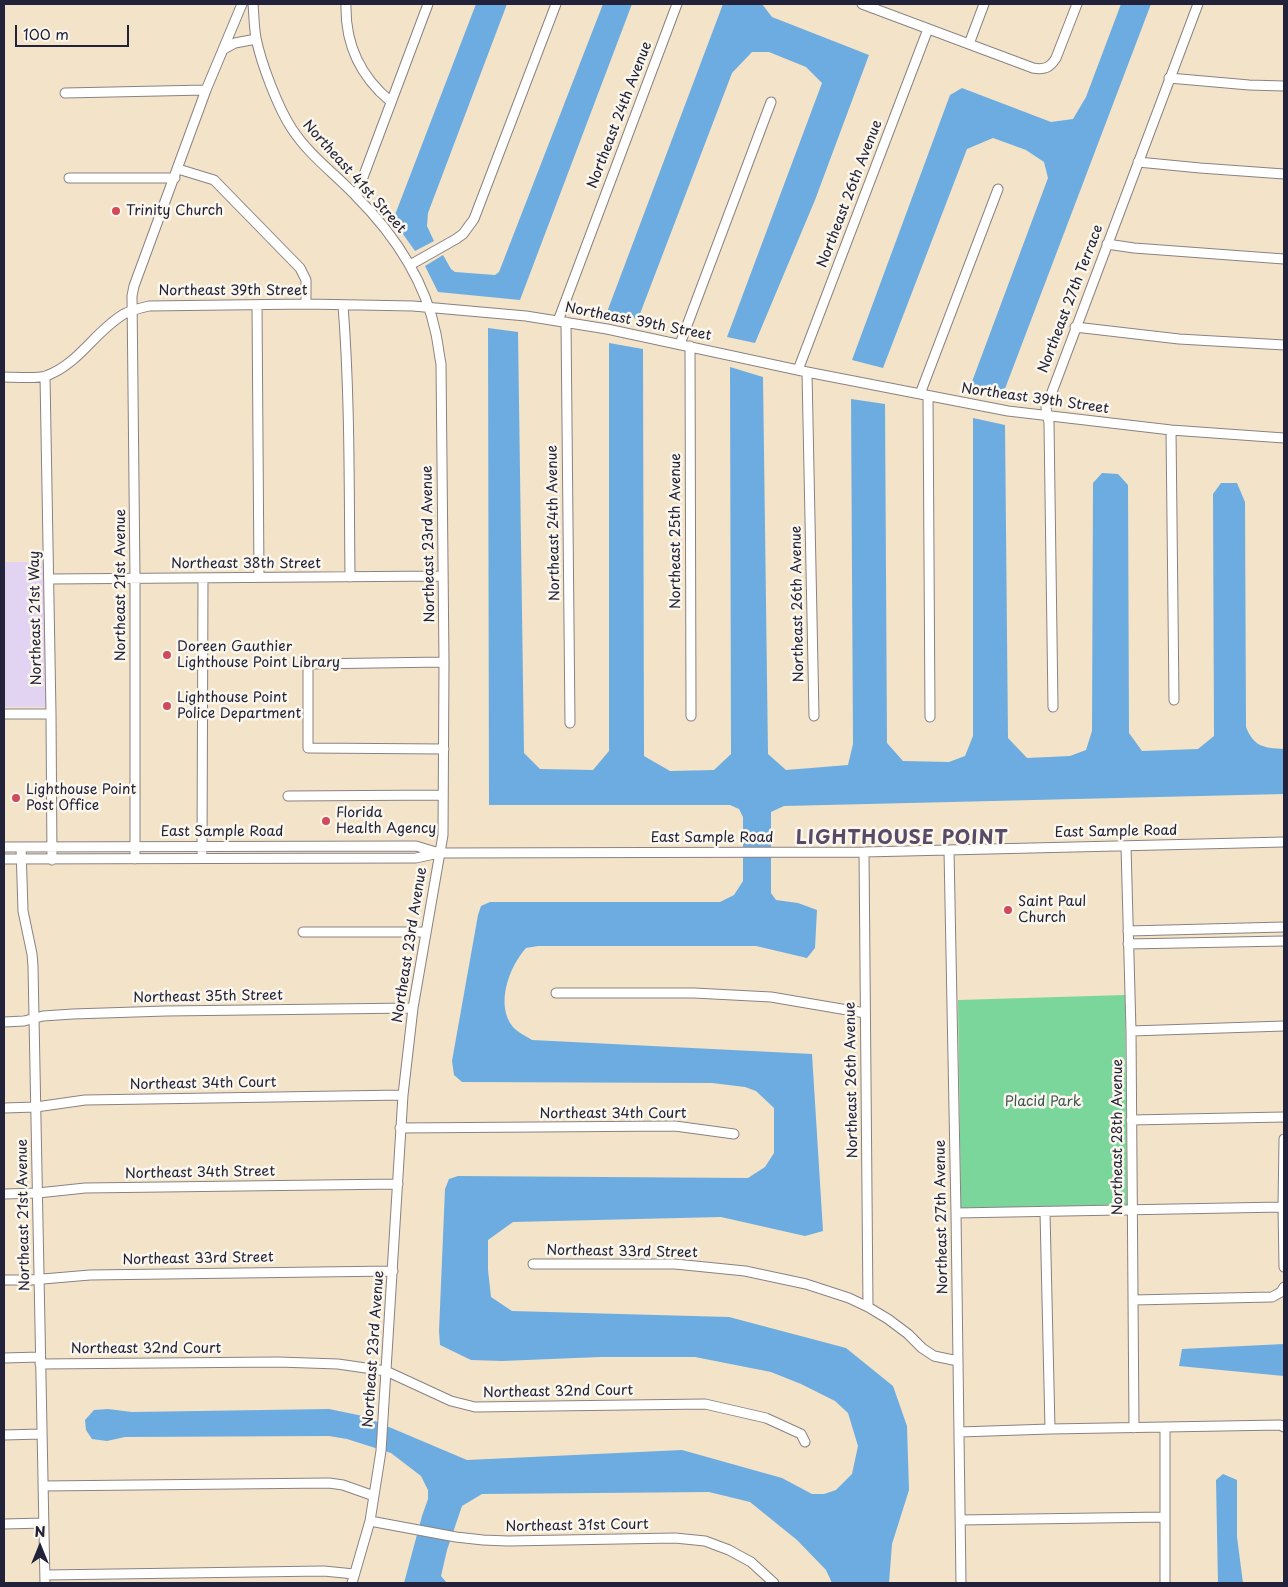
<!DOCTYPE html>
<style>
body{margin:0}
#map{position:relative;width:1288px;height:1587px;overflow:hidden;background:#f3e3c8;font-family:"Playpen Sans",sans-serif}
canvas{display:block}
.frame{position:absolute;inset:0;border:5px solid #22223b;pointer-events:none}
.north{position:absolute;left:15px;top:1522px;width:50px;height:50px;-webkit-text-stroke:4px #fbf7ec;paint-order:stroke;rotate:0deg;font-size:14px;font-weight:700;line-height:20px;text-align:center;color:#22223b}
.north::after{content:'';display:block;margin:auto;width:18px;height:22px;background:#22223b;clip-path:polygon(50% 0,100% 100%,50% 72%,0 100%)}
.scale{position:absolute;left:15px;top:25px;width:114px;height:22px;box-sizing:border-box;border:2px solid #22223b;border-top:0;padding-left:6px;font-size:15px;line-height:18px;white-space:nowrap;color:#22223b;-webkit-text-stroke:4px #fbf7ec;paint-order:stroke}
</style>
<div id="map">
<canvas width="1288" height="1587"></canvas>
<div class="frame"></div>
<div class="north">N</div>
<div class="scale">100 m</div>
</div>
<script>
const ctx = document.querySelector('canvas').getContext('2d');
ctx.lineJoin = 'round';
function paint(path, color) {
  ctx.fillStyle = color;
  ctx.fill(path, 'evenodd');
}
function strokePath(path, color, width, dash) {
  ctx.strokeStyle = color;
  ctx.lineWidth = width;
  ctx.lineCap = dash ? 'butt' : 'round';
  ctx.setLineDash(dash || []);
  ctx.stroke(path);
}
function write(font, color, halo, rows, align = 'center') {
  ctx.font = font + ' "Playpen Sans",sans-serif';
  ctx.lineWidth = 5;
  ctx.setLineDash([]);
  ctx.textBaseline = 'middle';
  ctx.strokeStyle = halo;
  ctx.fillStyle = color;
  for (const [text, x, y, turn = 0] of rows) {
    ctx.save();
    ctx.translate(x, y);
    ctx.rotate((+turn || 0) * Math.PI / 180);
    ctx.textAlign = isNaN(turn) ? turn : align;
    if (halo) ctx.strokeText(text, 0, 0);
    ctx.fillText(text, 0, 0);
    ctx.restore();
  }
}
const built = new Path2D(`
 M4,562H46V707H4Z`);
const green = new Path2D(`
 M1125,995L1127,1205L961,1208L958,1000Z`);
const water = new Path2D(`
 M476,4H507L428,213L427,226L434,241L415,251L393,220Z
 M603,4H632L520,300L438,292L425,266L443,255L451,269L455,272L495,275L499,272Z
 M723,4H762L772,17L869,55L815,200L755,343L727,337L822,83L806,67L769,52H752L732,73L638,319L607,312Z
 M1121,4H1151L1003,394L970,387L1048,178L1044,162L1026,150L993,138L967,149L883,368L852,360L950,95L962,88L1051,122L1073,119L1086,97Z
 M488,328L518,332L524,753L540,769L593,770L609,751V343L643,349L644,756L670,771L714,770L731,754L730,367L763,377L768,754L786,770L848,765L853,744L851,399L885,404L887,743L903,761L949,762L965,756L973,736V418L1005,425L1008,738L1027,758L1070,756L1086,750L1092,731L1093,483L1102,473L1118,474L1128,485L1129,733L1142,751L1198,749L1214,736L1213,494L1221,483H1237L1245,502L1246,727C1254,747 1264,748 1284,749V794L784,806L771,812V893L776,900L798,903L817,910L815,948L807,958L756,946H538L526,948C509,967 495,1005 513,1027C517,1032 526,1036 532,1040L812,1054L823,1231L805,1236L721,1217L513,1222L488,1240V1270L491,1297L512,1311L729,1317L846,1348L893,1386L907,1426L909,1490L892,1544L889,1583H832L826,1570L797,1540L750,1502L709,1492L482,1494L462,1506L447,1550L441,1576L447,1583H404L422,1516L428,1499V1490L421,1476L391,1453L347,1439L329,1436L125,1437L107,1441L92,1439L86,1430L85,1420L94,1410L108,1409L132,1412L329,1409L363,1416L467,1460L682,1450L782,1478L812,1494H824L836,1490L852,1474L858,1446L848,1413L835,1401L801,1384L771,1372L695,1357H600L502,1361L471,1360L440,1345L439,1331L445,1189L449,1179L458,1176L748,1178L765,1167L774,1153V1108L756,1091L745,1087L712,1083L462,1082L454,1075L452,1061L478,915L481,906L490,902H720L734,895L743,881V817L739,809L730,805H489Z
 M1284,1344V1376L1179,1366L1182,1349Z
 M1223,1474L1237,1480V1537L1243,1583H1218L1216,1480Z`);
const minor = new Path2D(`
 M253,4C254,15 254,27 256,38C261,63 278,108 292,129C309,155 334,173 355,195C393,233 425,280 436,334C438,344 439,354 441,364L444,662L443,835L413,1008L403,1095L381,1451L370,1521L352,1583
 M346,4C345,43 360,76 390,101
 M862,4L1033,68C1044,70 1050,68 1056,58L1077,4
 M969,44L984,4
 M224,49L235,43L256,39
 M1169,78L1249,85L1284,86
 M65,93L206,90
 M1138,162L1200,168L1284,174
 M178,169L214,180L300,268L306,280V304
 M69,178H175
 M356,196L428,4
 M1107,244L1134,248L1284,259
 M410,265L456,239L463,234L474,219L556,4
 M257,305L259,577
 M343,305C350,396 349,486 350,577
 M558,321L677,4
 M566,322L570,723
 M1075,327L1179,339L1284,345
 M680,344L771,102
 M690,346L691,716
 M798,370L928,29
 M807,372L814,716
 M45,376L51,714L52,860
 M4,377C14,377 37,379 46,376C79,364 95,331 124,314C132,310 140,308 149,306L306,304L413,306L526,316L607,329L807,372L1008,411L1171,430L1284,438
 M920,394L998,189
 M928,396L930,717
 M1171,430L1174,700
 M49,579L443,576
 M444,662L308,664V748L444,749
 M1053,707L1049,423L1046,408L1198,4
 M4,714H51
 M288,796L443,795
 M1126,846L1131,1031L1134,1428
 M4,847L416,846L439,853
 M21,847L23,911L32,954L33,966L45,1583
 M949,850L956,1213L961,1583
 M202,852L203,578
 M864,852L868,1307
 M4,859L416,858L439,853L864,852L1284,842
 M135,859V578L132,296L134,286L206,90L242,4
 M1128,931L1284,927
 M303,932H426
 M1128,944L1284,941
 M556,993H694L771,997L865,1013
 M4,1022L24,1021L43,1016L73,1014L166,1011L413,1008
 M1131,1031L1284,1026
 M4,1108L36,1107L85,1100L403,1095
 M1131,1120L1284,1117
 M400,1128L675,1126L734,1134
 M1284,1139L1283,1207L1284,1267
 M4,1194L38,1193L85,1188L398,1184
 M1045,1212L1050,1429
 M956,1213L1283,1207
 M533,1264H675L745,1271L806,1284L849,1298L868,1307L888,1319L908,1334L922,1348L934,1356L958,1361
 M4,1280H31L90,1275L393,1271
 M1133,1300L1272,1297L1281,1292L1284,1287
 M4,1358L40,1357
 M40,1364L278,1362L338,1364L386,1371L451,1401L475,1407L705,1404L766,1418L801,1434L805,1442
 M1165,1427V1583
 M959,1432L1050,1429L1280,1425L1284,1427
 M4,1435L41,1434
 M43,1486L329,1483L343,1485L374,1496
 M960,1520L1165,1517
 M370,1521L456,1537L483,1540L508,1541L675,1538L705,1541L729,1550L751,1562L774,1583
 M4,1524L44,1523
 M45,1575L324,1571L354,1574`);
const markers = [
 [116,211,5,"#d1495b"],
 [167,655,5,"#d1495b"],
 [167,706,5,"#d1495b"],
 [16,798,5,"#d1495b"],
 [326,821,5,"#d1495b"],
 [1008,910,5,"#d1495b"]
];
const streetNames = [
 ["Northeast 24th Avenue",620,115,-69],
 ["Northeast 41st Street",354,177,48],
 ["Northeast 26th Avenue",850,194,-69],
 ["Northeast 39th Street",233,291],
 ["Northeast 27th Terrace",1071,299,-69],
 ["Northeast 39th Street",638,322,11],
 ["Northeast 39th Street",1035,399,8],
 ["Northeast 24th Avenue",554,523,-91],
 ["Northeast 25th Avenue",676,531,-90],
 ["Northeast 23rd Avenue",429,544,-91],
 ["Northeast 38th Street",246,564],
 ["Northeast 21st Avenue",121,585,-90],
 ["Northeast 26th Avenue",798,604,-91],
 ["Northeast 21st Way",36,618,-91],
 ["East Sample Road",222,832],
 ["East Sample Road",1116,832,-1],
 ["East Sample Road",712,838],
 ["Northeast 23rd Avenue",410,945,-81],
 ["Northeast 35th Street",208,997,-1],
 ["Northeast 26th Avenue",852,1080,-91],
 ["Northeast 34th Court",203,1084,-1],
 ["Northeast 34th Court",613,1114],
 ["Northeast 28th Avenue",1118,1137,-90],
 ["Northeast 34th Street",200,1173,-1],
 ["Northeast 21st Avenue",24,1215,-91],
 ["Northeast 27th Avenue",942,1217,-91],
 ["Northeast 33rd Street",622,1252,1],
 ["Northeast 33rd Street",198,1259,-1],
 ["Northeast 32nd Court",146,1349],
 ["Northeast 23rd Avenue",374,1349,-86],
 ["Northeast 32nd Court",558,1392,-1],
 ["Northeast 31st Court",577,1526,-1]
];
const poiNames = [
 ["Trinity Church",126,211],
 ["Doreen Gauthier",177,647],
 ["Lighthouse Point Library",177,663],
 ["Lighthouse Point",177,698],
 ["Police Department",177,714],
 ["Lighthouse Point",26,790],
 ["Post Office",26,806],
 ["Florida",336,813],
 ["Health Agency",336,829],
 ["Saint Paul",1018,902],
 ["Church",1018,918]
];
const parkNames = [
 ["Placid Park",1043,1102]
];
const districtNames = [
 ["LIGHTHOUSE POINT",902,839]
];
paint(built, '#e3d3f2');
paint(green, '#7bd69c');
paint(water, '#6dace0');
strokePath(minor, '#8a8282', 11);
strokePath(minor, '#fff', 9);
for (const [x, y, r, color] of markers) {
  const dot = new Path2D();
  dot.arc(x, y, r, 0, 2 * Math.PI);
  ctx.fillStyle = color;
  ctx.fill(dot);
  strokePath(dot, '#fbf7ec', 2);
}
write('14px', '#22223b', '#fbf7ec', streetNames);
write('14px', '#22223b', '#fbf7ec', poiNames, 'left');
write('14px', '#3d5858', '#fbf7ec', parkNames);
ctx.letterSpacing = '1px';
write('bold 19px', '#594a68', '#fbf7ec', districtNames);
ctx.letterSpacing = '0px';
</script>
